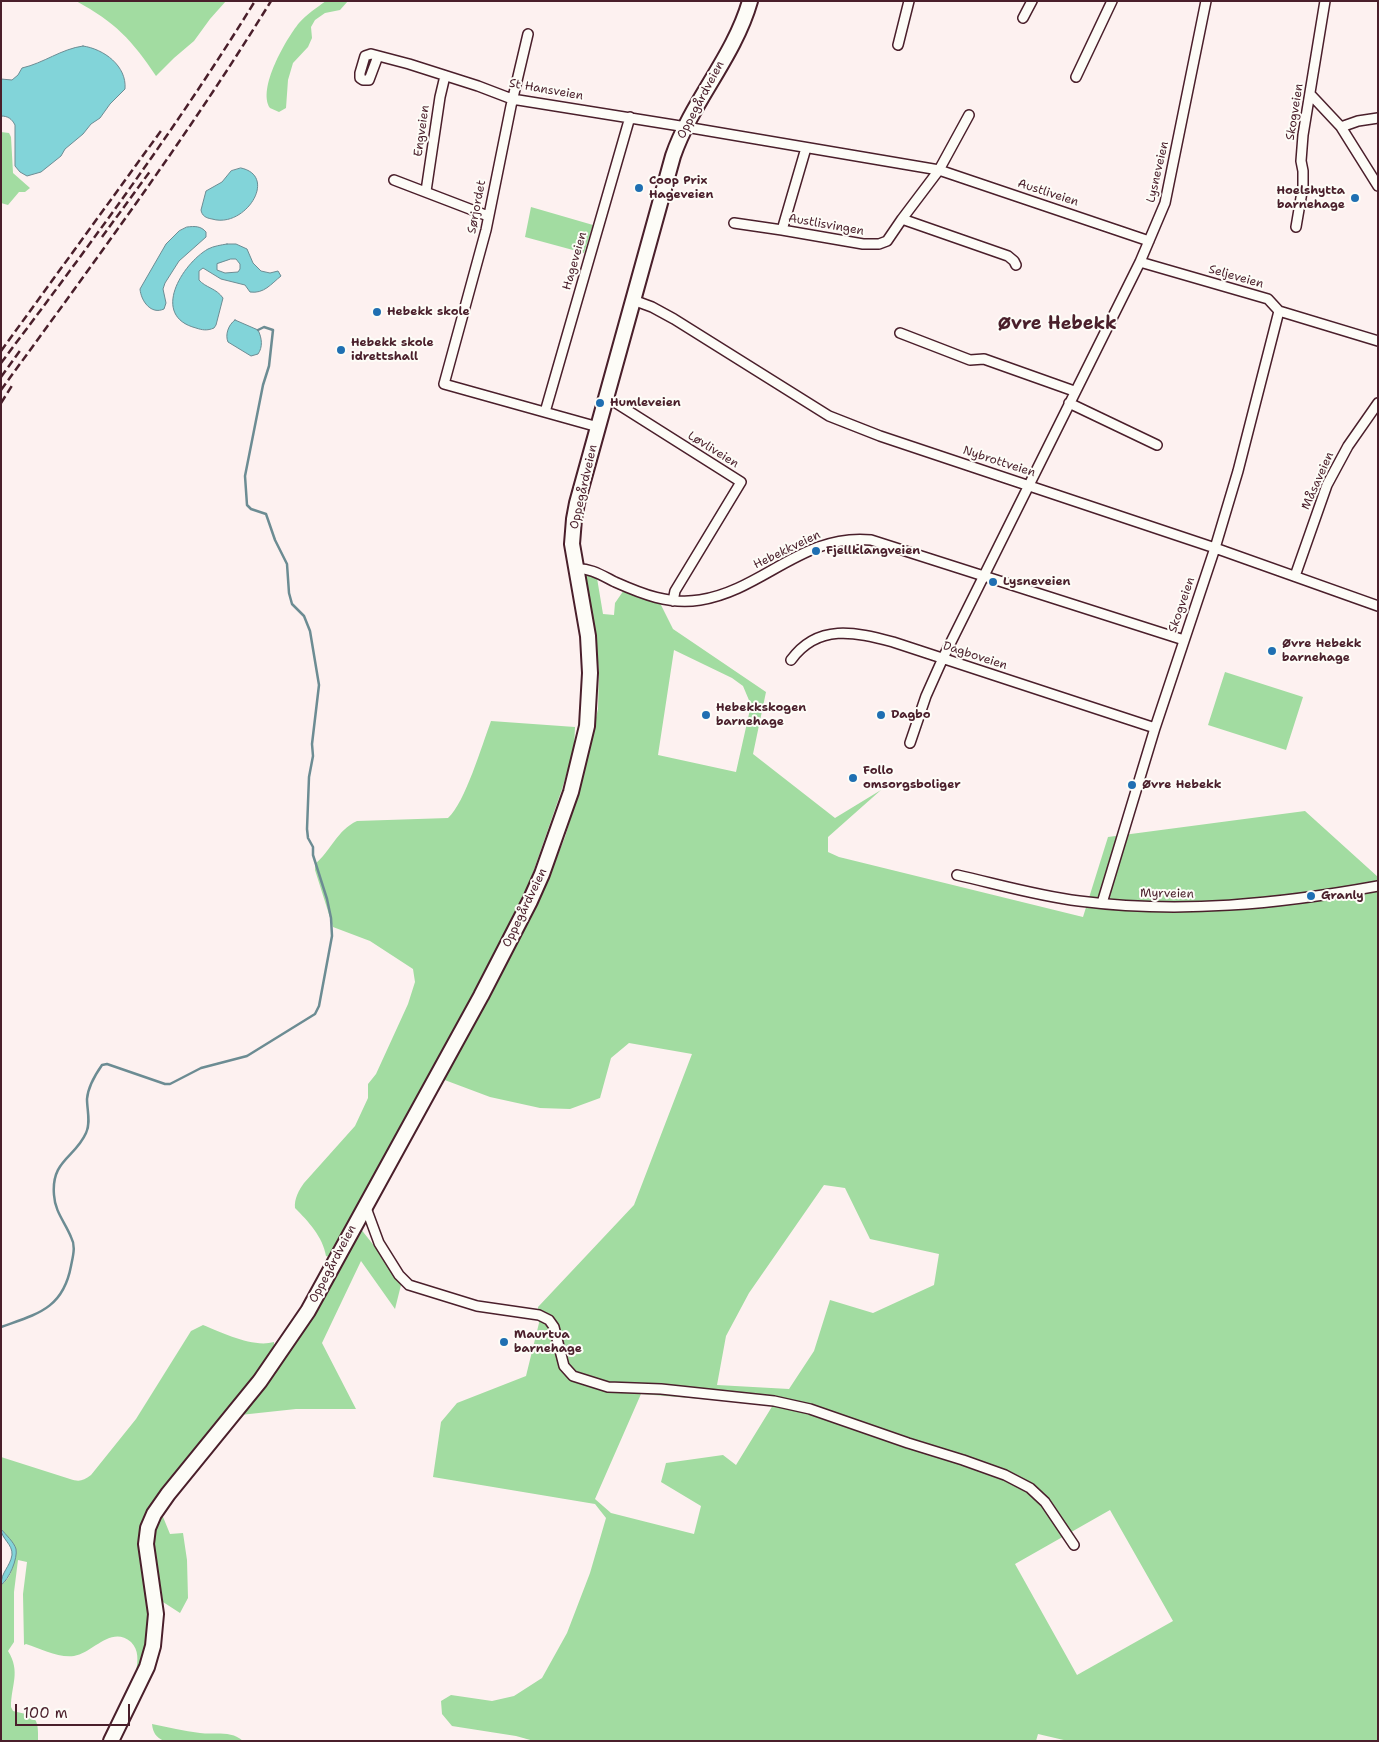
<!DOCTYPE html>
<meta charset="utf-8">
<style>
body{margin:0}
#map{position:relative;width:1379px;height:1742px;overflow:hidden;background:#fdf1f0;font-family:"Shantell Sans",sans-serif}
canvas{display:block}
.frame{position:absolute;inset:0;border:2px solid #4a1f2b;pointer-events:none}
.scale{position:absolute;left:15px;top:1704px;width:115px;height:22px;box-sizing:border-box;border:2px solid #4a1f2b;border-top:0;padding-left:6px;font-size:15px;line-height:18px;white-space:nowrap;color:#4a1f2b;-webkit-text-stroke:4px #fdfcf7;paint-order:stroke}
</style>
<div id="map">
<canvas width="1379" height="1742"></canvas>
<div class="frame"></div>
<div class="scale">100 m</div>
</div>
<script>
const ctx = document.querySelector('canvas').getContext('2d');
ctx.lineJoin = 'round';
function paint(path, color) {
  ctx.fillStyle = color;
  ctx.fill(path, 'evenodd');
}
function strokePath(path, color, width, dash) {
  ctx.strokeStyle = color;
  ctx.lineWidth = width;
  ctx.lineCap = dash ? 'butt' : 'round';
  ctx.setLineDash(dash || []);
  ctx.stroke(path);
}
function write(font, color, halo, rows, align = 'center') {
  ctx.font = font + ' "Shantell Sans",sans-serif';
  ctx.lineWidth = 4;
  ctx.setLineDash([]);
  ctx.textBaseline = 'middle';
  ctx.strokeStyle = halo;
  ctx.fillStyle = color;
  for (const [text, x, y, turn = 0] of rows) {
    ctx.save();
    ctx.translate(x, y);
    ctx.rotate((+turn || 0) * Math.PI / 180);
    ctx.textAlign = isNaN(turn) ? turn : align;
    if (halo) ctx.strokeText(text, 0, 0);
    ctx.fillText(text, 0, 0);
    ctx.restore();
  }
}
const green = new Path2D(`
 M76,1H226L210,19L194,41L174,58L156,76C132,40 115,22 76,1Z
 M326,1H348L340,10L325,13L315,20L311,27L312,38L308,47L293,63L288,80L286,108L279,112L270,108C257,89 286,39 299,23C307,14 316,8 326,1Z
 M1,132L9,133L11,137L13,173L30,188L25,192H19L8,205L1,203Z
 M531,207L593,225L584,253L525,237Z
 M584,574L597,578L603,614L614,615L615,603L624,590L660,603L673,629L766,692L753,754L835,818L881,790L828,837V852L839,857L1083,917L1108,837L1305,811L1378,877V1741H1068L1038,1734L1036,1741H534L516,1736L452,1726L442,1714L441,1701L451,1695L492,1701L514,1696L542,1678L567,1633L590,1573L606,1518L595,1504L433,1477L441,1422L457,1403L526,1376L539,1323L538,1307L634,1205L692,1054L629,1043L611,1058L600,1098L570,1109L540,1108L490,1097L442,1079L543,892L565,837L578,794L598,709L599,672L595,633ZM674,650L732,678L743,686L751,705L736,772L658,755ZM824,1185L845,1188L870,1239L939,1254L934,1285L873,1313L830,1300L814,1351L789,1389L717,1385L726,1336L749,1293ZM641,1394L773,1405L736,1465L723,1455L666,1463L661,1482L701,1506L694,1534L611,1513L595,1499ZM1110,1510L1173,1621L1077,1675L1015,1564Z
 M1225,672L1303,697L1286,750L1208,725Z
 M491,721L575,727L574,749L562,789L528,887L462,1018L345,1229L332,1257H329L326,1256C323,1237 308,1221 295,1208C294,1199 299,1190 304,1183L355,1126L368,1098V1084L376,1074L408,1004L415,982L413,969L370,941L333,927L315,870V864C331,851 337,830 357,821L448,818C465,803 482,745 491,721Z
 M360,1228L402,1281L395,1309L361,1261L322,1343L356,1409H296L240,1415Z
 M203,1325C223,1333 253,1348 274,1342V1345L268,1356L271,1361L151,1511V1606L146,1653L137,1671H136C138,1661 139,1650 131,1642C111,1625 93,1653 74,1656C58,1658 41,1649 26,1644L24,1645L23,1594L27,1562L18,1560L14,1592V1642L8,1651C21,1672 11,1685 11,1707L13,1711C35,1716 39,1716 38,1741H1V1585C7,1581 10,1576 12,1569C17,1552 13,1543 1,1529V1457L70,1479C79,1482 83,1481 91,1475L136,1419L191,1331Z
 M161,1512L170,1534L183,1533L187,1560L188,1598L180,1613L163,1602L154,1544L155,1527Z
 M152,1724C168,1727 184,1731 200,1733C214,1735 231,1730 243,1741H164C156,1737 153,1733 152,1724Z`);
const water = new Path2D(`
 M83,46C104,49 127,66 125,89L110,104L100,118L91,124L83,134L65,149L61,156L41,172L27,176L20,172L15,166V125C12,119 8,116 1,116V79L12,80L18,75L22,68C44,63 61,49 83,46Z
 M241,168C279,176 245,229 212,219C206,218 202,216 201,210L206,191L222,182L231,171Z
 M187,227C195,226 201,226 206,232V237L179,261L165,283L163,289L166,303L164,309C151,315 141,301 140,289L166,244L179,231Z
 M227,244H236L247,249L253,263L261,271L270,273L278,271L281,276C271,284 264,294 250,292L245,285L221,279L203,268L199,271V280C206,288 216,288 223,298L216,325L214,328C207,331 202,330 196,328C150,316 182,264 208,249C214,246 221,245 227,244ZM231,259H236L240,264V269L238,272L225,273L217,270V264Z
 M235,320L258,330C262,338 263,347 258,354L251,356L228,342C225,335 228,325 235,320Z
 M1,1529C6,1535 14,1542 16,1549C18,1558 9,1580 1,1585C1,1572 10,1567 12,1555C13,1544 1,1539 1,1529Z`);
const stream = new Path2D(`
 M1,1327C37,1314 63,1309 71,1266C73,1256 76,1246 71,1237C65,1222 55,1212 54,1195C51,1160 75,1158 86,1133C91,1123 87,1110 87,1099C88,1086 95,1075 102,1065L107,1064L165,1084H170L201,1068L247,1056L315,1014L319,1006L332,936L331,918L327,899L313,855V847L308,838L307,829L309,777L313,756L312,744L319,685L310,631L304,616L292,604L289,593L287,564L275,540L266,514L251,509L247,505L245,476L263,385L269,366L273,330L264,327L258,330`);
const street = new Path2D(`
 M1023,18L1032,1
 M528,34L511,106L486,230L444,384L598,427
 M898,45L909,1
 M378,56L369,80H363L360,78V73L365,56L371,54L409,64L478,86L512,99L674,125L939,170L1149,241
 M1076,77L1112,1
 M1311,95L1341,127L1378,186
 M1341,127L1358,121L1378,118
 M394,180L488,216
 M426,191L440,97L445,76
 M902,219L939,170L969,115
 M734,223L782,230L863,244H879L887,241L902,219L1008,256L1014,261L1016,265
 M1296,227L1303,186V171L1301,161L1303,135L1325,1
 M782,230L806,148
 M1140,262L1268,299L1279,311L1378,341
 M633,300L652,307L674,319L829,416L880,436L1215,548L1378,606
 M900,333L970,360L984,359L1074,391
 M606,398L616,403L741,482L675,591L673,601
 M1069,403L1157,445
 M545,412L630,117
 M575,569C589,567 603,576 615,582C642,594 669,605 700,600C763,590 803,533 871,540L1184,640
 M1295,576L1327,485L1348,446L1378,403
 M791,660C818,623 855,632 893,642L1155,728
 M910,743L926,696L943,658L1140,262L1165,203L1206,1
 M957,875C997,884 1038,896 1079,901C1180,914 1279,904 1378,886
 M1102,903L1155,728L1215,548L1238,471L1279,311
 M365,1205L379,1243L399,1275L409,1285L477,1306L539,1315L549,1320L554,1327L564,1366L573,1376L608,1387L661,1389L774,1401L810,1409L908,1443L963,1460L1005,1475L1030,1488L1045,1502L1074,1545`);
const secondary = new Path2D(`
 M111,1741L147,1667L153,1646L156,1614L146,1544L148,1528L154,1514L168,1494L260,1381L308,1311L481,996L530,901L542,874L571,792L587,726L590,673L588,636L572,544L574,519L577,503L673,156C692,101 734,57 750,1`);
const rail = new Path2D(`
 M102,237L151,170
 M1,351L163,128
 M1,363C89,246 178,126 255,1
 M1,377L22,348
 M1,390C94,262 188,136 271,1
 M1,403L13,384`);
const markers = [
 [639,188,5,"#1f6fb2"],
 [1355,198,5,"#1f6fb2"],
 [377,312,5,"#1f6fb2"],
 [341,350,5,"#1f6fb2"],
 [600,403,5,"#1f6fb2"],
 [816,551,5,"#1f6fb2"],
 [993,582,5,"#1f6fb2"],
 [1272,651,5,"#1f6fb2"],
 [706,715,5,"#1f6fb2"],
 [881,715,5,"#1f6fb2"],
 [853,778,5,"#1f6fb2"],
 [1132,785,5,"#1f6fb2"],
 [1311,896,5,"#1f6fb2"],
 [504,1342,5,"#1f6fb2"]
];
const streetNames = [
 ["St Hansveien",546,90,10],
 ["Oppegårdveien",701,100,-62],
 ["Skogveien",1295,112,-81],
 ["Engveien",422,131,-82],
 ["Lysneveien",1158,172,-77],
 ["Austliveien",1048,193,18],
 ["Sørjordet",477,207,-79],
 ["Austlisvingen",826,225,10],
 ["Hageveien",575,261,-74],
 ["Seljeveien",1236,277,16],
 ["Løvliveien",713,450,32],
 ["Nybrottveien",999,462,18],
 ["Måsaveien",1318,481,-66],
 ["Oppegårdveien",584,487,-77],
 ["Hebekkveien",787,550,-26],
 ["Skogveien",1182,605,-71],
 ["Dagboveien",975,656,18],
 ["Myrveien",1167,894,1],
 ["Oppegårdveien",525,908,-64],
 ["Oppegårdveien",333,1264,-62]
];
const poiNames = [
 ["Coop Prix",649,181],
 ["Hageveien",649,195],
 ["Hoelshytta",1345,191,"right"],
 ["barnehage",1345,205,"right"],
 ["Hebekk skole",387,312],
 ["Hebekk skole",351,343],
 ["idrettshall",351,357],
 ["Humleveien",610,403],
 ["Fjellklangveien",826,551],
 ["Lysneveien",1003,582],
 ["Øvre Hebekk",1282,644],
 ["barnehage",1282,658],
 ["Hebekkskogen",716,708],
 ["barnehage",716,722],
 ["Dagbo",891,715],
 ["Follo",863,771],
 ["omsorgsboliger",863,785],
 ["Øvre Hebekk",1142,785],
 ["Granly",1321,896],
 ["Maurtua",514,1335],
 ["barnehage",514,1349]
];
const districtNames = [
 ["Øvre Hebekk",1057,324]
];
paint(green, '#a2dca1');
paint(water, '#82d4d9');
strokePath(water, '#6c8c93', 1);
strokePath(stream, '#6c8c93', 2.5);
strokePath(street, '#4a1f2b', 12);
strokePath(secondary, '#4a1f2b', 18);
strokePath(street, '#fdfcf7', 9);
strokePath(secondary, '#fdfcf7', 14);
strokePath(rail, '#4a1f2b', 2.5, [8, 4]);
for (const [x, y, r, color] of markers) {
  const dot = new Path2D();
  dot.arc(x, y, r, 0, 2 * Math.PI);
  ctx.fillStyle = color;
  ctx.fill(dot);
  strokePath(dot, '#fdfcf7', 2);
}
write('12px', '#4a1f2b', '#fdfcf7', streetNames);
write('bold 12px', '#4a1f2b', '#fdfcf7', poiNames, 'left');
write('bold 18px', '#4a1f2b', '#fdfcf7', districtNames);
</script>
